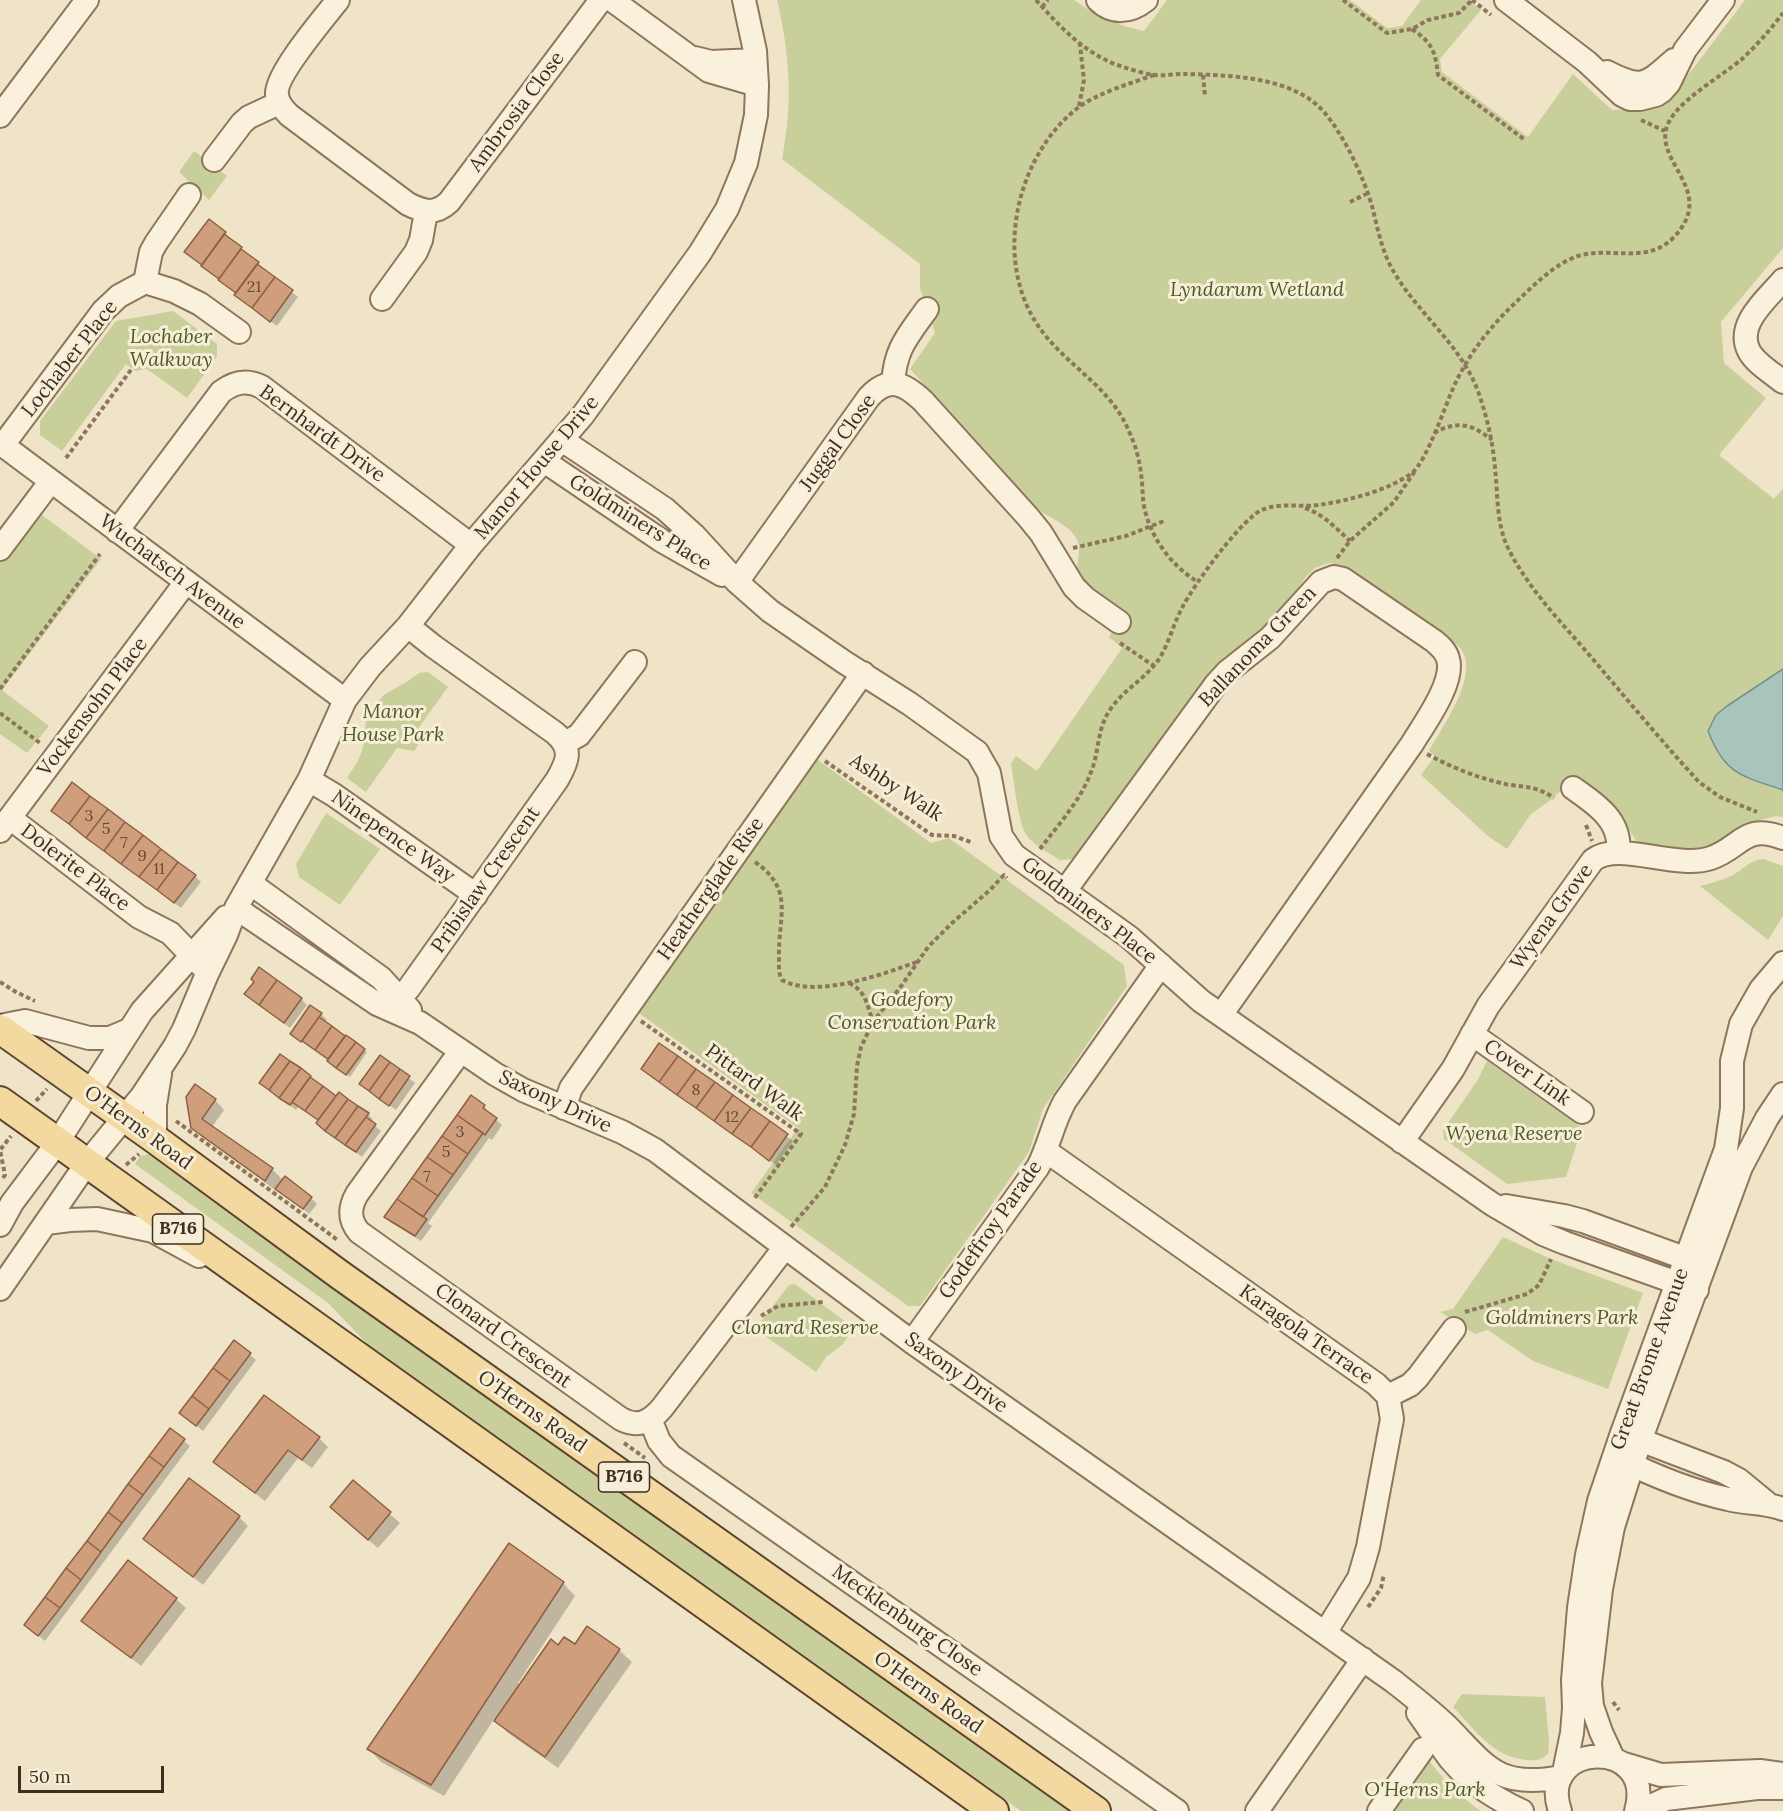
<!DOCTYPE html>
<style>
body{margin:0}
#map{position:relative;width:1783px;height:1811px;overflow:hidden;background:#f0e4c8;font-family:Lora,serif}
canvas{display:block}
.scale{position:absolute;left:18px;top:1766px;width:146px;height:27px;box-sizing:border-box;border:3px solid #3d2e20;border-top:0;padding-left:8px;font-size:18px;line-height:21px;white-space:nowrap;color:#3d2e20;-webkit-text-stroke:4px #f7eed8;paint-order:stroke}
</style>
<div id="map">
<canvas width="1783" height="1811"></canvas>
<div class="scale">50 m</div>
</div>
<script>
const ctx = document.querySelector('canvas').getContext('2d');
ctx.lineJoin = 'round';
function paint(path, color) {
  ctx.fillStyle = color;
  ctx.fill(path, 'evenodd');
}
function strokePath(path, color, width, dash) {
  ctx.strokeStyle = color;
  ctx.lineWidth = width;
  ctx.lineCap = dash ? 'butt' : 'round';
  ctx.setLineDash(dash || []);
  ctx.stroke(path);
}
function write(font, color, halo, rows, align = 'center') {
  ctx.font = font + ' Lora,serif';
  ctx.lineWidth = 6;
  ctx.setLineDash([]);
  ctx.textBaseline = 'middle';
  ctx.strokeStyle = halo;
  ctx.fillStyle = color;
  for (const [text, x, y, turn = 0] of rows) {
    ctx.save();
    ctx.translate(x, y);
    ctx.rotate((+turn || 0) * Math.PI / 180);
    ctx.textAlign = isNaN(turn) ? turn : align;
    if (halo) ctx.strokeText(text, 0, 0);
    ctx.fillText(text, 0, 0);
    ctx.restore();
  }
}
const green = new Path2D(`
 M777,0H1074C1095,15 1119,26 1144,31L1167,0H1350L1387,28L1402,26L1421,0H1469L1481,10L1440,59L1442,72L1528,137L1573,74L1612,110L1649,109L1670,99L1745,0H1783V248L1721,322L1724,363L1766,398L1719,455L1774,499L1783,489V817C1776,815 1771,817 1765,819C1756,821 1747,823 1739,828C1728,835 1720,844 1707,848C1685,854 1661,848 1638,844L1625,823L1574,778L1552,799L1531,814L1507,849L1489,837L1421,775L1435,756L1429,751C1442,727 1480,675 1461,649C1458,645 1452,641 1447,637L1354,572L1341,565L1329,563L1315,568L1305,578L1289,603L1270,624L1208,676L1075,859L1060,860C1049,853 1036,847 1028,837C1018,826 1014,780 1011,763L1016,756L1037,771L1122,648L1109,637L1124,615L1076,577C1076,568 1078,562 1079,554C1082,528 1053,521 1036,508L910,369L935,333L920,288V264L782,159C793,102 790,56 777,0Z
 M194,151L227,176L209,200L179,172Z
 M173,311L217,344V357L187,398L147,369L136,371L126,364L62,451L40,435V421L116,321Z
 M38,512L101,559L2,690L49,726L27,753L0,734V561Z
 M428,672L448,687L419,727L421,740L414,751L397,748L366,792L347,778L358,761L363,747L366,720L379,700L385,694L405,683L419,673Z
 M814,757L931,843L949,838L1124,965L1127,986L1043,1109L1029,1152L920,1306H908L751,1193L798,1128L636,1011Z
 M326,813L380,849L340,905L299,877L296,864Z
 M1764,859L1783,866V916L1768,940L1700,886C1711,883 1723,880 1733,875C1744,869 1751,859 1764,859Z
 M1487,1061L1582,1128L1566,1177L1507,1184L1444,1139L1443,1130L1477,1081Z
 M159,1152L1080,1811H1021L375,1352L328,1303L135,1164L140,1156Z
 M1503,1237L1551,1259L1643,1293L1608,1389L1533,1361L1488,1330L1475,1334L1440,1312L1453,1309Z
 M795,1284L854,1328L842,1345L826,1357L816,1372L755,1329L789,1285Z
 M1462,1694L1545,1697L1549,1741L1548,1754C1541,1760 1536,1761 1527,1760C1494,1758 1474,1729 1453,1707Z
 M1424,1754C1440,1776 1459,1796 1481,1811H1384Z`);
const water = new Path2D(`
 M1783,669V790C1742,776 1725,775 1708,731L1716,715L1727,706Z`);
const shadow = new Path2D(`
 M225,233L231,239L230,240L258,263L264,269L263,270L298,297L277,326L242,301L237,294L192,258Z
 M53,811L195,876L201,882L181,908Z
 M301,999L307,1005L290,1028L252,1000Z
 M321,1014L327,1020L325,1023L367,1052L350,1077L292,1034Z
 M660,1045L793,1141L776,1165L649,1074Z
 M281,1056L336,1098L368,1114L373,1120L372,1123L381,1131L362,1157L323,1129L319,1121L299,1106L296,1110L261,1083Z
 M380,1057L415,1083L396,1110L361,1084Z
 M215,1100L224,1110L212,1127L272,1169L283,1180L285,1178L311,1198L317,1204L309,1214L276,1187L274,1189L202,1137L192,1127Z
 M484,1106L489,1113L502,1125L492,1140L489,1138L428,1223L432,1226L421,1241L392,1223L386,1217Z
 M234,1342L256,1360L203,1431L181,1413Z
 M171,1430L190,1446L45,1641L32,1630Z
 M319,1438L328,1447L312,1468L298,1458L265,1501L215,1462Z
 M353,1482L400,1523L378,1548L341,1517Z
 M239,1517L248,1526L203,1585L145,1539Z
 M563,1583L575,1596L518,1683L520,1685L559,1647L619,1650L632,1662L558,1768L508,1733L494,1719L444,1796L381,1762L369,1749Z
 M176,1599L186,1608L141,1666L83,1620Z`);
const building = new Path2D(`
 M209,219L226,232L202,265L184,252Z
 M224,234L242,247L219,279L201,266Z
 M241,249L259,262L236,293L218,280Z
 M257,264L275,277L252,308L234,295Z
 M275,277L293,290L270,322L252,308Z
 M72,782L90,796L69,824L51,811Z
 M90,796L108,809L86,838L69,824Z
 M108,809L125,822L104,851L86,838Z
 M125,822L143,835L121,864L104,851Z
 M143,835L161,849L139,877L121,864Z
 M161,849L178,862L157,890L139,877Z
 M178,862L196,875L174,903L157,890Z
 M259,967L277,980L259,1005L244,994L254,982L251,979Z
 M277,980L302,998L284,1023L259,1005Z
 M310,1005L322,1013L301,1042L290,1034Z
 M319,1017L332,1026L315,1050L302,1041Z
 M332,1026L345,1036L328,1059L315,1050Z
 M346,1035L356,1042L336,1068L327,1061Z
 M356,1042L365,1049L346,1075L336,1068Z
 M659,1043L678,1056L659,1082L641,1069Z
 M280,1054L290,1061L269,1090L259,1083Z
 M380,1055L390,1062L369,1091L359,1084Z
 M678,1056L696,1069L677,1095L659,1082Z
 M290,1061L301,1068L279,1098L269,1090Z
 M390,1062L400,1069L379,1099L369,1091Z
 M301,1068L311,1076L290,1105L279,1098Z
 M400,1069L410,1076L389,1106L379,1099Z
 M696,1069L715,1082L696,1108L677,1095Z
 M310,1077L323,1086L305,1111L292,1102Z
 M715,1082L733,1095L714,1121L696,1108Z
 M195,1084L216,1099L202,1119L273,1168L265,1181L191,1128L186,1097Z
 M323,1086L336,1096L318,1120L305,1111Z
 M339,1092L348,1099L325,1131L316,1123Z
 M471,1095L485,1105L483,1108L497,1118L485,1135L457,1115Z
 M733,1095L751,1108L732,1134L714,1121Z
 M348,1099L358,1106L335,1138L325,1131Z
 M358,1106L369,1113L345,1145L335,1138Z
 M751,1108L770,1121L751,1147L732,1134Z
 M457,1115L483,1133L468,1154L442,1136Z
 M366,1117L376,1124L356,1152L345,1145Z
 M770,1121L788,1134L769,1161L751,1147Z
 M442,1136L468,1154L453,1175L427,1157Z
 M427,1157L453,1175L438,1196L412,1178Z
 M285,1176L312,1197L303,1209L275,1189Z
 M412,1178L438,1196L423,1217L397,1199Z
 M397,1199L427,1219L415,1236L384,1217Z
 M234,1340L251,1353L230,1381L213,1368Z
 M213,1368L230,1381L209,1409L192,1396Z
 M264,1395L320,1437L302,1460L288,1450L255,1493L213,1462Z
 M192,1396L209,1409L196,1426L179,1413Z
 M170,1428L185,1439L164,1467L149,1456Z
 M149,1456L164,1467L143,1495L128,1484Z
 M189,1478L240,1516L193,1577L143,1539Z
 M353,1480L391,1512L368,1540L330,1507Z
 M128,1484L143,1495L122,1523L108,1512Z
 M108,1512L122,1523L101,1552L87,1541Z
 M87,1541L101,1552L81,1580L66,1568Z
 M509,1543L564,1582L431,1785L367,1749Z
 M128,1560L177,1598L131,1658L81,1621Z
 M66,1568L81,1580L60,1608L45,1597Z
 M45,1597L60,1608L38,1636L24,1625Z
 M587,1626L620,1649L545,1757L494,1721L551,1639L558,1645L564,1637L575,1644Z`);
const path = new Path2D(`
 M1036,0C1061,28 1086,55 1123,67C1133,70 1145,74 1155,75C1164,76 1174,74 1183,74C1227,75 1293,76 1324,112C1345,137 1363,176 1372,206C1377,226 1381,247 1390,265C1415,313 1463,344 1480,397C1488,421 1493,444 1495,468C1498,495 1496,525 1509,550C1531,593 1566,627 1597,664C1631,704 1664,744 1699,782L1720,797L1757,812
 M1343,0L1387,33L1412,29L1428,20L1459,13L1472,0
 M1472,0L1491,15
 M1042,7L1048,0
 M1412,29C1432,43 1435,50 1438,75L1525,140
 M1154,75C1131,83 1098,93 1079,107C1017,154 994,255 1035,321C1059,360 1101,380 1123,419C1132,436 1139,454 1141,474C1143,486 1142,499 1145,511C1153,541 1172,566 1198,582
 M1203,75L1205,96
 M1079,106L1084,80L1080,45
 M1641,120L1665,131
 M1350,202L1368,193
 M1434,433C1458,420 1472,424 1492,440
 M66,458L133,367
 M1305,508C1323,514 1336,528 1350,541
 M1073,548L1126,536L1164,521
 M1337,558L1350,541L1394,502L1415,471
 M1120,643L1154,666
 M0,689L100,554
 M0,713L40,743
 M1427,754C1449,766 1473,776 1497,782C1521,789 1532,783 1554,798
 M825,761L932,835L954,836L971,842
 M1586,825L1592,841
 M1040,849C1058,825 1081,800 1091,772C1099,753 1097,731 1108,713C1122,689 1149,678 1162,654C1170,639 1174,623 1182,608C1195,583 1232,533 1254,515C1272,500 1297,508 1319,505C1350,500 1387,491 1412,473C1427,461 1446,403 1455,384C1469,354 1490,327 1514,304C1532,287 1554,264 1578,256C1610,246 1646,265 1673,238C1717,193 1658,165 1666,130C1671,104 1721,77 1742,59C1757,45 1770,30 1783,13
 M755,862C795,890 778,916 779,957C779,965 778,973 782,980C816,999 883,974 917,962
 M0,982L16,992L35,1001
 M849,983C866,991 867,1005 873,1022
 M641,1021L801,1134L754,1199
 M36,1101L47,1089
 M176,1121L339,1241
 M126,1165L139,1154
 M3,1178L5,1175L0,1150L11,1136
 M791,1227L825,1187L845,1145L854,1114L857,1066L861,1047L873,1022L902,985L928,947L952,923L990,890L1004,875L1007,878
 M1465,1312L1527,1294L1539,1285L1551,1259
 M761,1316L778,1306L823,1302L824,1300
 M624,1443L645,1458
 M1368,1607L1381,1588L1384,1574
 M1613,1702L1619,1710`);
const minor = new Path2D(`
 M338,0C324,18 274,76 277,95C278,103 283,109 289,115L408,204C424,212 435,215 449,202L601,0
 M612,0L709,71L757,85
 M1098,0C1112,14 1130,13 1146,0
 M1506,0L1587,62L1622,95L1630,99H1640L1656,95L1662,91L1669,83L1685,50L1723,0
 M695,58L711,62L755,60
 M1607,72C1642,90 1646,85 1674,60
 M0,116L87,0
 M214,160L242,123L249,117L279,103
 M189,195L156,243L151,252L145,282L174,291L200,304L239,332
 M1783,280C1768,298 1735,324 1749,351C1755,363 1772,373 1783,382
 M382,299L416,252L421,240L426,212
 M893,384C895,349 907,337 927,309
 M562,440L665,509L695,536L737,582L770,611L844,662L910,704L977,752L989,773L1001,836L1014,855L1129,937L1201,1001L1492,1204L1543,1234L1565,1243L1697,1290
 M0,443L345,700
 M3,445L103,311L119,296L145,282
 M544,461L662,541L722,575
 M117,531L221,392C234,382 247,379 262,387L471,545
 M0,549L51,481
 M737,582L869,397C889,376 904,383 923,401L1028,517L1041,533L1074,587L1085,598L1119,622
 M565,743L579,735L635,662
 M309,780L334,795L476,895
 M1573,788C1596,804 1622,821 1618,852
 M10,818L139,917L170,933L203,967
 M0,831L186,582
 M250,883L381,978L410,1010
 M1064,892L1216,684L1227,672L1270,638L1321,582L1334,577L1343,579L1434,641C1440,646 1446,651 1448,659C1455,682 1424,724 1412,744L1221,1015
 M236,908L377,1004L420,1023L495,1074L523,1090L622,1132L655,1150L912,1342L1393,1681C1412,1696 1430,1710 1447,1726C1487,1767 1498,1789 1561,1777
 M390,1009L409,988L557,780C568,761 573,749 555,733L433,646L408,626
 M0,1026L25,1021L89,1038H110L129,1030
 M1472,1034L1582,1112
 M460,1052L357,1194C349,1208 349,1220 359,1232L621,1419C638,1428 650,1422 662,1408L785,1247
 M564,1108L571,1088L863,673
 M155,1139V1105L160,1074
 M1402,1142L1453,1069L1488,1006L1593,860C1618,840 1676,870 1711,858C1742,847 1744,823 1783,838
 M1046,1151L1376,1384L1388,1396L1392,1419L1368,1547L1359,1578L1325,1633
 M1506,1206L1564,1216L1583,1221L1701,1264
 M46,1223L70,1220L97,1219L153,1231L199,1256
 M0,1225L12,1203L57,1143L142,1011L226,917
 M0,1289L87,1163L142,1096L175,1046L184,1029L207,974L226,935L236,908L309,780L345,700L370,667L408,626L471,545L583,415L700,253L727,209L746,163L756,115L757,85L755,51L744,0
 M912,1342L1038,1167C1049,1146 1053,1122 1065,1101L1161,965
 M1388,1396L1410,1385L1418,1377L1454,1329
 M650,1419L659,1441L671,1456L1177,1811
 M1627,1435L1724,1472L1739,1480L1767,1503
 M1618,1458C1652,1475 1691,1491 1728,1499C1747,1504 1764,1502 1783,1509
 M1418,1713C1429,1728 1439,1744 1450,1759C1469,1782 1496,1799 1522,1811
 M1613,1758L1601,1732L1592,1706L1590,1683L1601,1589L1613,1527L1640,1441L1741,1167L1767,1118L1783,1094
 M1624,1764L1661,1775L1760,1771L1783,1774
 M1564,1772L1572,1733L1574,1708L1573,1680L1579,1608L1587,1555L1599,1501L1622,1433L1726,1149L1732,1108V1061L1741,1024L1761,989L1783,963
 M1257,1811L1363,1659
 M1379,1811L1423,1749
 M1560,1811C1536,1740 1657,1737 1636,1811
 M1640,1811L1666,1799L1757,1788H1783`);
const major = new Path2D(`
 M0,1029L155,1139L340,1275L1096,1811
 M0,1101L994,1811`);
const numberNames = [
 ["21",254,287],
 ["3",89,816],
 ["5",106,829],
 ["7",124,843],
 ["9",142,856],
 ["11",159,869],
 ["8",696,1090],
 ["12",732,1117],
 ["3",460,1132],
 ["5",446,1152],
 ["7",427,1177]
];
const shields = [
 [178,1229,51],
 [624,1477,51]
];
const shieldNames = [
 ["B716",178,1229],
 ["B716",624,1477]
];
const streetNames = [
 ["Ambrosia Close",517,112,-53],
 ["Lochaber Place",70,359,-52],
 ["Bernhardt Drive",322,434,36],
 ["Juggal Close",838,443,-54],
 ["Manor House Drive",537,468,-50],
 ["Goldminers Place",640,523,32],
 ["Wuchatsch Avenue",172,572,37],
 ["Ballanoma Green",1258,647,-46],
 ["Vockensohn Place",93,707,-53],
 ["Ashby Walk",896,788,33],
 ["Ninepence Way",393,837,35],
 ["Dolerite Place",75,868,37],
 ["Pribislaw Crescent",486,880,-55],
 ["Heatherglade Rise",711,889,-55],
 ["Goldminers Place",1089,911,37],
 ["Wyena Grove",1552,917,-54],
 ["Cover Link",1527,1073,35],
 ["Pittard Walk",754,1083,36],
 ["Saxony Drive",555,1102,25],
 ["O'Herns Road",138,1128,36],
 ["Godeffroy Parade",991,1230,-55],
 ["Karagola Terrace",1306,1335,35],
 ["Clonard Crescent",503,1336,36],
 ["Great Brome Avenue",1650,1359,-70],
 ["Saxony Drive",956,1373,36],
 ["O'Herns Road",532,1412,35],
 ["Mecklenburg Close",907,1621,35],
 ["O'Herns Road",928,1693,35]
];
const parkNames = [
 ["Lyndarum Wetland",1257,290],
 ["Lochaber",171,337],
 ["Walkway",171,360],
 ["Manor",393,712],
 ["House Park",393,735],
 ["Godefory",912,1000],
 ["Conservation Park",912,1023],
 ["Wyena Reserve",1514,1134],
 ["Goldminers Park",1562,1318],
 ["Clonard Reserve",805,1328],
 ["O'Herns Park",1425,1790]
];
paint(green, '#c9cf9b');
paint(water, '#a9c4bc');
strokePath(water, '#6f938a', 1.5);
paint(shadow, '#0003');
paint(building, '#cf9f7d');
strokePath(building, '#8d5f41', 1.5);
strokePath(minor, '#8d765c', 26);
strokePath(major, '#5b4430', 32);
strokePath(path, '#8d765c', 4, [4.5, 3]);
strokePath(minor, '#faf1dc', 22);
strokePath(major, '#f3d9a0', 28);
write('16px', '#624a37', null, numberNames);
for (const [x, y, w] of shields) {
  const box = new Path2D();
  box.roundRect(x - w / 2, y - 15, w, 30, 4.5);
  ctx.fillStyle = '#f7eed8';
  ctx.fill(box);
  strokePath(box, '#3d2e20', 1.5);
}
write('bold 18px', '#3d2e20', null, shieldNames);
write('20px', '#3d2e20', '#f7eed8', streetNames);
write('italic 20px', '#4d5a26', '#f7eed8', parkNames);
</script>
